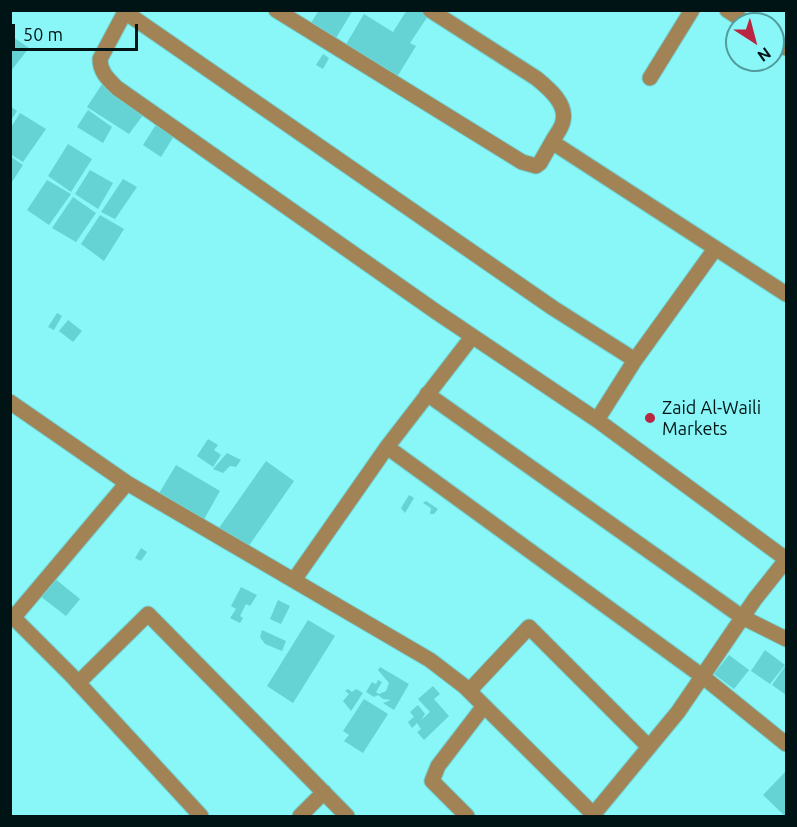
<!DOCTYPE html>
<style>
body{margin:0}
#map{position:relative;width:797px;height:827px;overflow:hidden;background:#89f6f7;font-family:Ubuntu,sans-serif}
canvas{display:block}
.frame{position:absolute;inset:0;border:12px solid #001415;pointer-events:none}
.north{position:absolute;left:725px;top:12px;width:60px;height:60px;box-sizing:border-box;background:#89f6f7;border:2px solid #529c9d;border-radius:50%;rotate:144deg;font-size:16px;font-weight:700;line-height:24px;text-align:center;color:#001415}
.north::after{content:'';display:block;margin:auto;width:21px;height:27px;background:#b82641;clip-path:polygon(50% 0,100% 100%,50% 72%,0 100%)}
.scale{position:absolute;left:12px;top:24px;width:126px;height:27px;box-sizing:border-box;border:3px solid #001415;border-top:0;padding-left:8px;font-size:18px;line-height:21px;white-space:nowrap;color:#001415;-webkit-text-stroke:4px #89f6f7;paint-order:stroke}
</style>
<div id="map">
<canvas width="797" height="827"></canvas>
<div class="frame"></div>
<div class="north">N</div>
<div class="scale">50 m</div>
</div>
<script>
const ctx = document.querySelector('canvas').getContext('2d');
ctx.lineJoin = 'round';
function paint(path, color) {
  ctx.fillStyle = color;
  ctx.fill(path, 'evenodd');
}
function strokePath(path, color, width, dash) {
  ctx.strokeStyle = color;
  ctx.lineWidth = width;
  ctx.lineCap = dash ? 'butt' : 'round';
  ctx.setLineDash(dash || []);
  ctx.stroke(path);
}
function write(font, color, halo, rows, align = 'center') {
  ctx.font = font + ' Ubuntu,sans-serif';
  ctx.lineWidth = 4.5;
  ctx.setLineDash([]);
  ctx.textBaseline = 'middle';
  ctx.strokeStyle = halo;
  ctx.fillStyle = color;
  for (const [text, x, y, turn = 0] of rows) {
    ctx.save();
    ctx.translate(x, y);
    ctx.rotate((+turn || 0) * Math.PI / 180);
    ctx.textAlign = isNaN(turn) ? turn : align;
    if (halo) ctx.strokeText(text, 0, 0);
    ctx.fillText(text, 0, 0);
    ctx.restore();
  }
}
const building = new Path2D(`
 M319,10H353L336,38L311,23Z
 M407,10H419L428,16L410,43L416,46L397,77L345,46L364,14L393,32Z
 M10,35L29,48L10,72Z
 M323,54L329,58L323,69L316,65Z
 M102,84L144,114L129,134L87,107Z
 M10,106L17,111L10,122Z
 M88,110L112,127L103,143L77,127Z
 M20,113L46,129L23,162L10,154V129Z
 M157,123L174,136L161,157L143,145Z
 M68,144L92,159L71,192L48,176Z
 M10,156L23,165L10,185Z
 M90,170L113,183L98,209L75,194Z
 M123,179L137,187L115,219L101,212Z
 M47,180L71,194L49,225L27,210Z
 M73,197L96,213L76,242L52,228Z
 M100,215L124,229L104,261L81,244Z
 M57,313L62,316L54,330L48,327Z
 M68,320L82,331L73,342L59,331Z
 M208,439L218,445L214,450L221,455L213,467L197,456Z
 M227,453L241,460L236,467L230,466L223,473L213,469Z
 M266,461L294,481L248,547L219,528Z
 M176,465L220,491L203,521L158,495Z
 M409,495L414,498L405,513L401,508Z
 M426,501L438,509L434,514H430L431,508L423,503Z
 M141,548L147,552L141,561L135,558Z
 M54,578L80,599L66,616L40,596Z
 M241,587L257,595L250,606L246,604L240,616L243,618L240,623L230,618L236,609L231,606Z
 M278,600L290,606L281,624L270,619Z
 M308,620L335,636L293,703L267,686Z
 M262,630L286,641L282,651L265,644L260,637Z
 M765,650L785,665L770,684L751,671Z
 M729,655L749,670L734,689L714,674Z
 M786,665V695L772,685Z
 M380,667L409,684L394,710L383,703L391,700L383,699L378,695L374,697L366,692L372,682L376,684L378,680L382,682L376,692L379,694L386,691L389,683L378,670Z
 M433,686L440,694L434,699L449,716L424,740L417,732L421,729L417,723L412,728L408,722L414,717L410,712L418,705L425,714L421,720L430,712L418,699Z
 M348,689L352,692L356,689L363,693L351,711L343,701L349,694L345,691Z
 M364,699L388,714L363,753L344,741L349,735L343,731Z
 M786,771V816H785L763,795Z`);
const minor = new Path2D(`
 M126,10L100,59C100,72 108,79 117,88L435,311L597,420L786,559
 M276,10L522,162L536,166L540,163L552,142L786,294
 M430,10L536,78C548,88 567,103 563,121C562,128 555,136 552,142
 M727,10L748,24
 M125,12L553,308L635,360
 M773,40L786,48
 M650,78L692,10
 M427,394L742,617L786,639
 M10,402L127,483L430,660L464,686L595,816
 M597,420L635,360L715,249
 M387,447L702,676L786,744
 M294,580L387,447L472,337
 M10,614L71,675L201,816
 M14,617L127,483
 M78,683L148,614L347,816
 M469,691L529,627L649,747
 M593,815L678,712L755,599L786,560
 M300,816L324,792
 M467,816L432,781L438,766L484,706`);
const markers = [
 [650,418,6,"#b82641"]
];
const poiNames = [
 ["Zaid Al-Waili",662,408],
 ["Markets",662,429]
];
paint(building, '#65d3d4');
strokePath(minor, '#73d2d3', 17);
strokePath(minor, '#a18356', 15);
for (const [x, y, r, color] of markers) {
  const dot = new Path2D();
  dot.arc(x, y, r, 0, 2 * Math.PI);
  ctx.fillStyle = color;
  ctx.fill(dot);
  strokePath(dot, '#89f6f7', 2);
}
write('18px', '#001415', '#89f6f7', poiNames, 'left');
</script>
